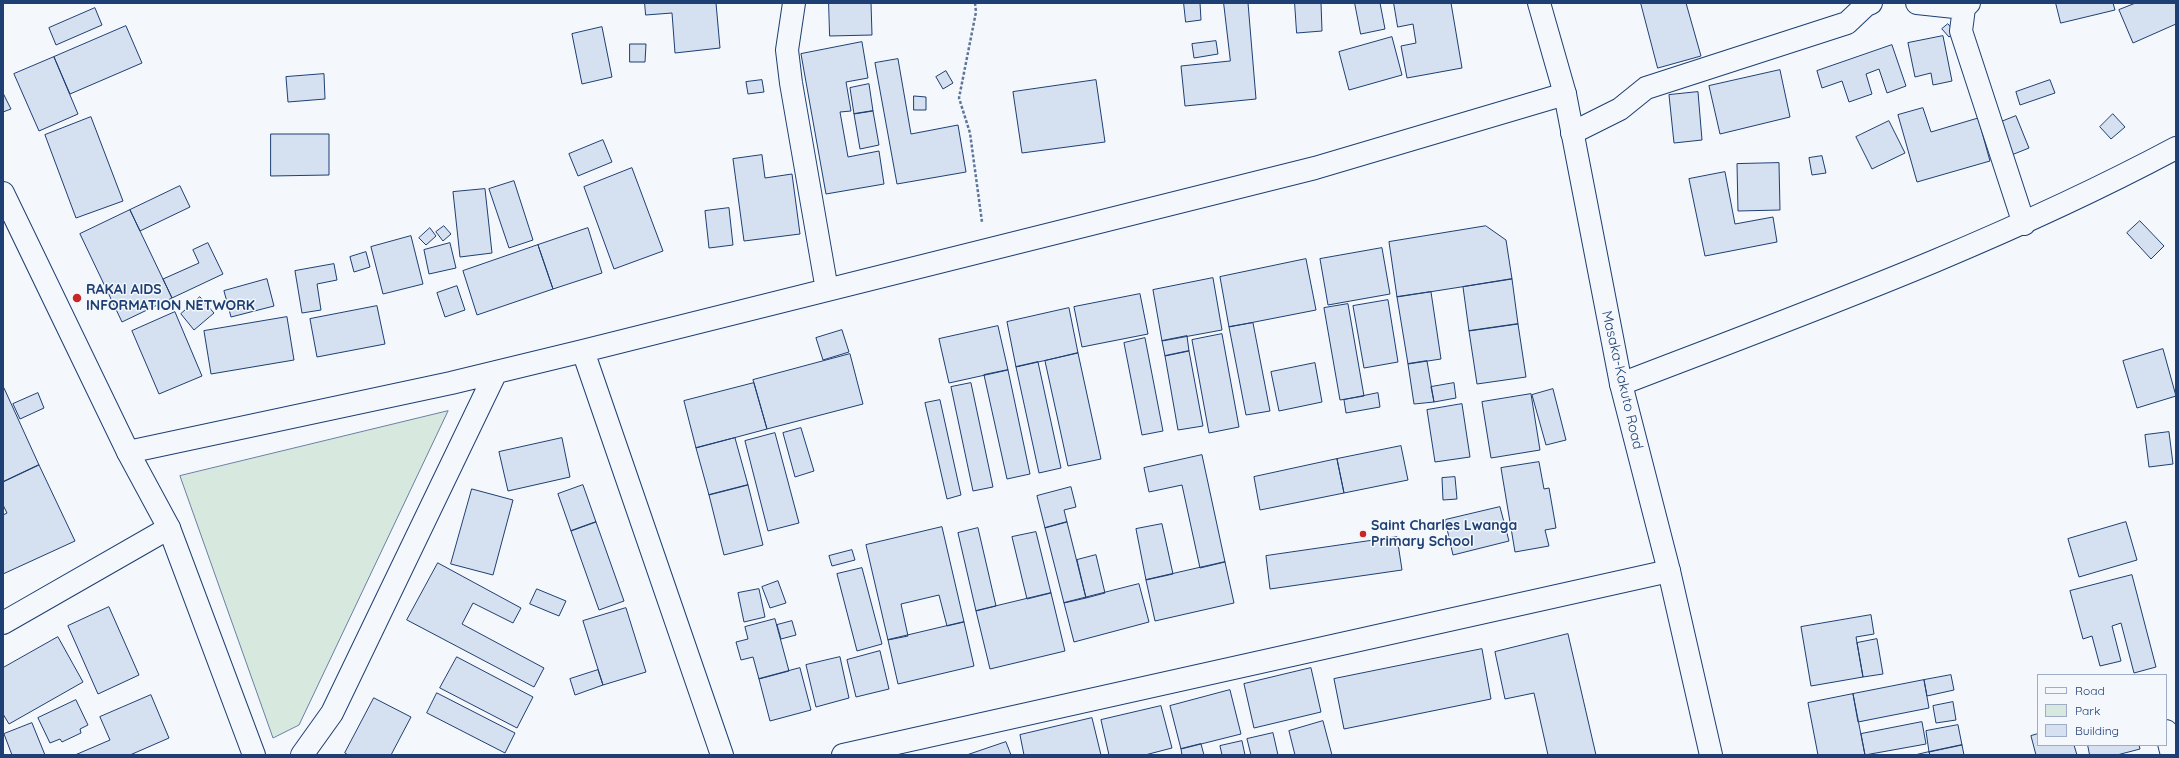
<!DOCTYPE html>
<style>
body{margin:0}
#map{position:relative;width:2179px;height:758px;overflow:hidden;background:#f4f7fb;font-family:Quicksand,sans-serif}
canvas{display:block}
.frame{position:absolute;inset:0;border:4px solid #1d3f73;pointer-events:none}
.legend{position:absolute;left:2037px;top:674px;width:130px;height:72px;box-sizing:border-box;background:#f4f7fb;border:1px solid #9eadc5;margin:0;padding:5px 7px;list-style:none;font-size:12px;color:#1d3f73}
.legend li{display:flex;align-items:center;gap:8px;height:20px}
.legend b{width:20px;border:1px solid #9eadc5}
</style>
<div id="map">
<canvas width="2179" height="758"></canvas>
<div class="frame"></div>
<ul class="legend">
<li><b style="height:5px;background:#f4f7fb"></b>Road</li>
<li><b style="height:11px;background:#d7e8df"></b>Park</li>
<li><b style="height:11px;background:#d5e0f0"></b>Building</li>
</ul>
</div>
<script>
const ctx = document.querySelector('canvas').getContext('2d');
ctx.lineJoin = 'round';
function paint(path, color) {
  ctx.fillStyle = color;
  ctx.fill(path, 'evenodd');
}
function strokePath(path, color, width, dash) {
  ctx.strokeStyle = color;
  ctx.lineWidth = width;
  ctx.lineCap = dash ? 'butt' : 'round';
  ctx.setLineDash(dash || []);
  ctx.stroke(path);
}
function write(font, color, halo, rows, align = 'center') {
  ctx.font = font + ' Quicksand,sans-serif';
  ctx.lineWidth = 3;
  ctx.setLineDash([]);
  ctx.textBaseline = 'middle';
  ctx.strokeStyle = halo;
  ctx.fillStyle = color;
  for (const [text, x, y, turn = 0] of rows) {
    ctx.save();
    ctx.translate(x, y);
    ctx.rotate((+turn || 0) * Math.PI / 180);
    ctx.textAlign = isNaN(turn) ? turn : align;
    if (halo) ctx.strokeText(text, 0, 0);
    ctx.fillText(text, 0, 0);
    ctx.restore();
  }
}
const green = new Path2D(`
 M448,411L299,725L273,738L180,476Z`);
const building = new Path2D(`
 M645,3H716L720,48L675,53L672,13L646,15Z
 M829,3H871L872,35L830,36Z
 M1184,3H1200L1201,20L1186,22Z
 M1224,3H1248L1256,99L1185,106L1181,66L1230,61Z
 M1295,3H1321L1322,31L1297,33Z
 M1355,3H1380L1385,29L1361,34Z
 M1394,3H1451L1462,68L1407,78L1401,46L1416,43L1413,24L1398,27Z
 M1641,3H1686L1701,56L1658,68Z
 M2056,3H2113L2115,10L2061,23Z
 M2136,3H2176V24L2133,43L2119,10Z
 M95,8L102,25L56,45L49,28Z
 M1948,24L1955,32L1949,37L1942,29Z
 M126,26L142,63L70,94L54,57Z
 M602,27L612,77L582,84L572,34Z
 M1943,36L1952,81L1933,85L1931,73L1915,77L1908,43Z
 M1392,37L1402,75L1349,90L1339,52Z
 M1216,41L1218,54L1194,58L1192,44Z
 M862,42L868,78L846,82L851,111L840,112L848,157L879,151L884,184L826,194L801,54Z
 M630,44H646L645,62H630Z
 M1892,45L1906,86L1887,93L1879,69L1866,74L1872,94L1849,102L1842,81L1822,88L1817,71Z
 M54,57L78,114L39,131L14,74Z
 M898,59L911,134L958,125L966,172L897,184L875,63Z
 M1780,70L1790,117L1720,134L1709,86Z
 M946,71L953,83L943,89L936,77Z
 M324,74L325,99L288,102L286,77Z
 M762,80L764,92L748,94L746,82Z
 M1096,80L1105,142L1022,153L1013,92Z
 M2050,80L2055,93L2020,105L2016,92Z
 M869,84L873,111L854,114L850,88Z
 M1698,92L1702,140L1674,143L1669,95Z
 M3,93L11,109L3,112Z
 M914,96L926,97V110H914Z
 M1923,108L1931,132L1978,118L1990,161L1917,182L1898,115Z
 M873,111L879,145L860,149L854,114Z
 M2113,114L2125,127L2111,139L2100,127Z
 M2016,116L2029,148L2009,156L1996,124Z
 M91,117L123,201L76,218L45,135Z
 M1889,121L1905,153L1872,169L1856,137Z
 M271,134H329V175L271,176Z
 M603,140L612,162L578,176L569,154Z
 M762,155L765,178L792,174L800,234L744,241L733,159Z
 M1822,156L1826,173L1812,175L1809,158Z
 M1779,163L1780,210L1738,211L1737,164Z
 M632,168L663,251L614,269L584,187Z
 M1725,172L1735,224L1773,217L1777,242L1705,256L1689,179Z
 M514,181L533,240L509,248L489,189Z
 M180,186L190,207L140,231L130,210Z
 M485,189L492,253L460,257L453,192Z
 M729,208L733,245L709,248L705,211Z
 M130,210L172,298L122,322L80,234Z
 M2140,221L2164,246L2151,259L2127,233Z
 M444,226L451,234L443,241L436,232Z
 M1486,226L1506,240L1512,279L1397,297L1389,242Z
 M430,228L436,236L426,245L419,238Z
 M588,228L602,273L553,289L538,245Z
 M411,236L423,284L383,294L371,247Z
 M208,243L223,274L172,298L163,279L199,263L193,250Z
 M450,243L456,268L429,274L424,250Z
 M538,245L553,289L477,315L463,271Z
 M1382,248L1390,294L1328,305L1320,259Z
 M366,252L370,267L354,272L350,257Z
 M1306,259L1316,310L1229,327L1220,277Z
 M334,264L337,280L317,284L321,310L302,313L295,271Z
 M1213,278L1222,330L1162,341L1153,290Z
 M267,279L274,306L231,317L224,291Z
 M1512,279L1518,324L1469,331L1463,287Z
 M457,286L465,310L445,317L437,293Z
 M1431,292L1441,359L1408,364L1397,297Z
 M1140,294L1148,334L1082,347L1074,307Z
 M200,297L214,313L194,330L181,314Z
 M1388,300L1398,362L1364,368L1353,306Z
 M1348,304L1364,396L1340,400L1324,308Z
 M377,306L385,344L317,357L310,319Z
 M1069,308L1078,353L1016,367L1007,322Z
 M175,312L202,376L159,394L132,331Z
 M287,317L294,360L211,374L204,331Z
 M1253,323L1270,411L1246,415L1229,327Z
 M1518,324L1526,377L1477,384L1469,331Z
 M998,326L1008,370L949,383L939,339Z
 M842,330L849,352L823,360L816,338Z
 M1222,334L1239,427L1209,433L1192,340Z
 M1187,336L1189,351L1165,356L1162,341Z
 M1145,338L1163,431L1142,435L1124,343Z
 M2163,349L2176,396L2137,408L2123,361Z
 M1189,351L1203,426L1178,430L1165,356Z
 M1078,353L1101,459L1068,466L1045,361Z
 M850,354L863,404L767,429L753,380Z
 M1427,361L1434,402L1414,404L1408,364Z
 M1038,362L1061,468L1039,473L1016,367Z
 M1315,363L1322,402L1279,411L1271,372Z
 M1008,370L1030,474L1007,479L984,375Z
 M754,383L767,429L696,448L684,401Z
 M971,383L993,487L973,491L951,387Z
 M1454,383L1456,398L1434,402L1431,387Z
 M4,388L39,465L3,482V388Z
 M1553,389L1566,440L1546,445L1532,395Z
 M38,393L44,408L20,419L13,404Z
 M1378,393L1380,407L1346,413L1344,400Z
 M1531,394L1540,450L1491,458L1482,402Z
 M940,400L961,495L947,499L925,403Z
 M1462,404L1470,457L1435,462L1427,410Z
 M801,428L814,471L795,477L783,433Z
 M2169,432L2173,464L2149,467L2145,435Z
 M775,433L799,523L768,531L745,441Z
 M562,438L570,477L508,491L499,452Z
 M735,438L748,485L709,495L696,448Z
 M1401,446L1408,480L1344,493L1337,459Z
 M1202,455L1225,562L1200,568L1182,485L1149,492L1144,468Z
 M1337,459L1344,493L1260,510L1254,477Z
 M1539,462L1544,489L1549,488L1556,528L1545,530L1549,546L1515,552L1501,468Z
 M39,465L75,541L3,574V515L7,513L3,505V482Z
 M1455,477L1457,499L1443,500L1442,478Z
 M583,485L596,522L571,531L558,494Z
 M748,485L763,545L724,555L709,495Z
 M1071,487L1076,507L1064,510L1067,522L1045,528L1037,496Z
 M472,489L513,500L493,575L451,564Z
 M1500,507L1509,541L1453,555L1445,520Z
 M596,522L624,601L599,610L571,531Z
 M1067,522L1086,598L1064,603L1045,528Z
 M2126,522L2137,560L2079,577L2068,539Z
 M1162,524L1173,574L1146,580L1136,529Z
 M942,527L964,622L947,626L939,595L901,604L908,636L888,640L866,545Z
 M978,528L996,606L976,611L958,533Z
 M1036,532L1051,593L1027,599L1012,537Z
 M1397,537L1402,570L1270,589L1266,556Z
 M852,550L855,560L832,566L829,556Z
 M1096,555L1105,593L1086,598L1077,560Z
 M1225,562L1234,603L1155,621L1146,580Z
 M438,563L521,608L513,623L473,603L462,624L544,668L534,687L407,620Z
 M862,568L882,644L857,651L837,574Z
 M2132,575L2156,667L2134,673L2121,623L2112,626L2121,661L2100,666L2092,636L2083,639L2070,591Z
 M778,581L786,603L770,608L762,587Z
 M1139,584L1149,622L1074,642L1064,603Z
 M537,589L566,601L559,616L530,604Z
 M759,589L765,617L744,622L738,593Z
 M1051,593L1065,651L990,669L976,611Z
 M109,607L139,675L98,694L68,626Z
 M626,608L646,672L603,685L583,621Z
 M1871,615L1874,634L1856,637L1863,677L1811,686L1801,627Z
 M775,619L789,671L759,679L753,657L741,660L736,642L748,639L745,627Z
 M792,621L796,635L781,639L777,625Z
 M964,622L974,666L898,684L888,640Z
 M1568,634L1596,755H1548L1534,693L1505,699L1495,652Z
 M58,637L83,682L9,724L3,714V668Z
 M1877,639L1883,674L1863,677L1857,643Z
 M1482,649L1491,699L1344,729L1334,679Z
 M880,651L889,689L856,697L847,660Z
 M457,657L533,697L517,728L440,688Z
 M840,657L849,698L816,707L806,665Z
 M800,668L811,710L770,721L759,679Z
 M1311,668L1321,712L1254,728L1244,684Z
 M598,670L603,685L575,695L570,679Z
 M1951,675L1954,690L1927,696L1924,680Z
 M1924,680L1929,708L1858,722L1853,694Z
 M1230,690L1241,734L1181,749L1170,706Z
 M437,693L515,733L505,753L427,713Z
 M1853,694L1865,755H1818L1808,703Z
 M151,695L169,738L130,755H75L110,740L100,717Z
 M374,698L411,717L391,755H348L345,753Z
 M76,700L88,725L80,729L81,733L62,742L60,739L50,743L38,718Z
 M1953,702L1956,720L1936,723L1933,706Z
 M1161,706L1172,748L1145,755H1109L1101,720Z
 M1092,718L1101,755H1024L1020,735Z
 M1323,721L1332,755H1295L1289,731Z
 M1922,722L1926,744L1865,755L1861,734Z
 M32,723L45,755H12L4,734Z
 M1958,725L1962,745L1929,752L1926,731Z
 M1273,733L1278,755H1251L1247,739Z
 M2038,734V745H2074L2077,755H2036L2031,736Z
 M1242,741L1245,755H1222L1220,746Z
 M1006,742L1011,755H967Z
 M1201,744L1204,755H1182L1181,749Z
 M1962,745L1964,755H1930L1929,752Z
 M2088,745H2139L2140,749L2117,755H2090Z
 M1929,752L1930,755H1915Z`);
const path = new Path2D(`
 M975,3L976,12L959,98L970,133L982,222`);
const minor = new Path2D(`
 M794,3L787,50L791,83L827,290
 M1917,3L1964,8L1965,3
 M1969,3L1964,8L1961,31L2024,224
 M1572,133L1620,109L1646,88L1847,23L1866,5L1871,3
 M583,351L722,755
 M128,452L451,383L583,351L1315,168L1565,94
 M3,623L169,528
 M2166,731L2172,755
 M302,755L332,713L496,372
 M843,755L1669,571`);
const tertiary = new Path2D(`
 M3,193L128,452L169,528L254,755
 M1621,384C1808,312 1998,243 2176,148`);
const trunk = new Path2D(`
 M1539,3L1565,94L1621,384L1669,571L1711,755`);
const markers = [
 [77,298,5,"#c62828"],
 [1363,534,4,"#c62828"]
];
const poiNames = [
 ["RAKAI AIDS",86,290],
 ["INFORMATION NETWORK",86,306],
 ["Saint Charles Lwanga",1371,526],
 ["Primary School",1371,542]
];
const streetNames = [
 ["Masaka-Kakuto Road",1622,380,77]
];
paint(green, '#d7e8df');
strokePath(green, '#687fa3', 1);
paint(building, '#d5e0f0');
strokePath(building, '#1d3f73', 1);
strokePath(minor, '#1d3f73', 24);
strokePath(tertiary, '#1d3f73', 24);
strokePath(trunk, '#1d3f73', 24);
strokePath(path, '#5e769c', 2.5, [3, 2]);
strokePath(minor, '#f4f7fb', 22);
strokePath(tertiary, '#f4f7fb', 22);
strokePath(trunk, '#f4f7fb', 22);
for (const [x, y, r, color] of markers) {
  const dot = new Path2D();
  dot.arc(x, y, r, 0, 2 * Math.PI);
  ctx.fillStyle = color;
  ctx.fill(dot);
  strokePath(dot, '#f4f7fb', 1.5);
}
write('bold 14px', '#1d3f73', '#f4f7fb', poiNames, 'left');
write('14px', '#1d3f73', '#f4f7fb', streetNames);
</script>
